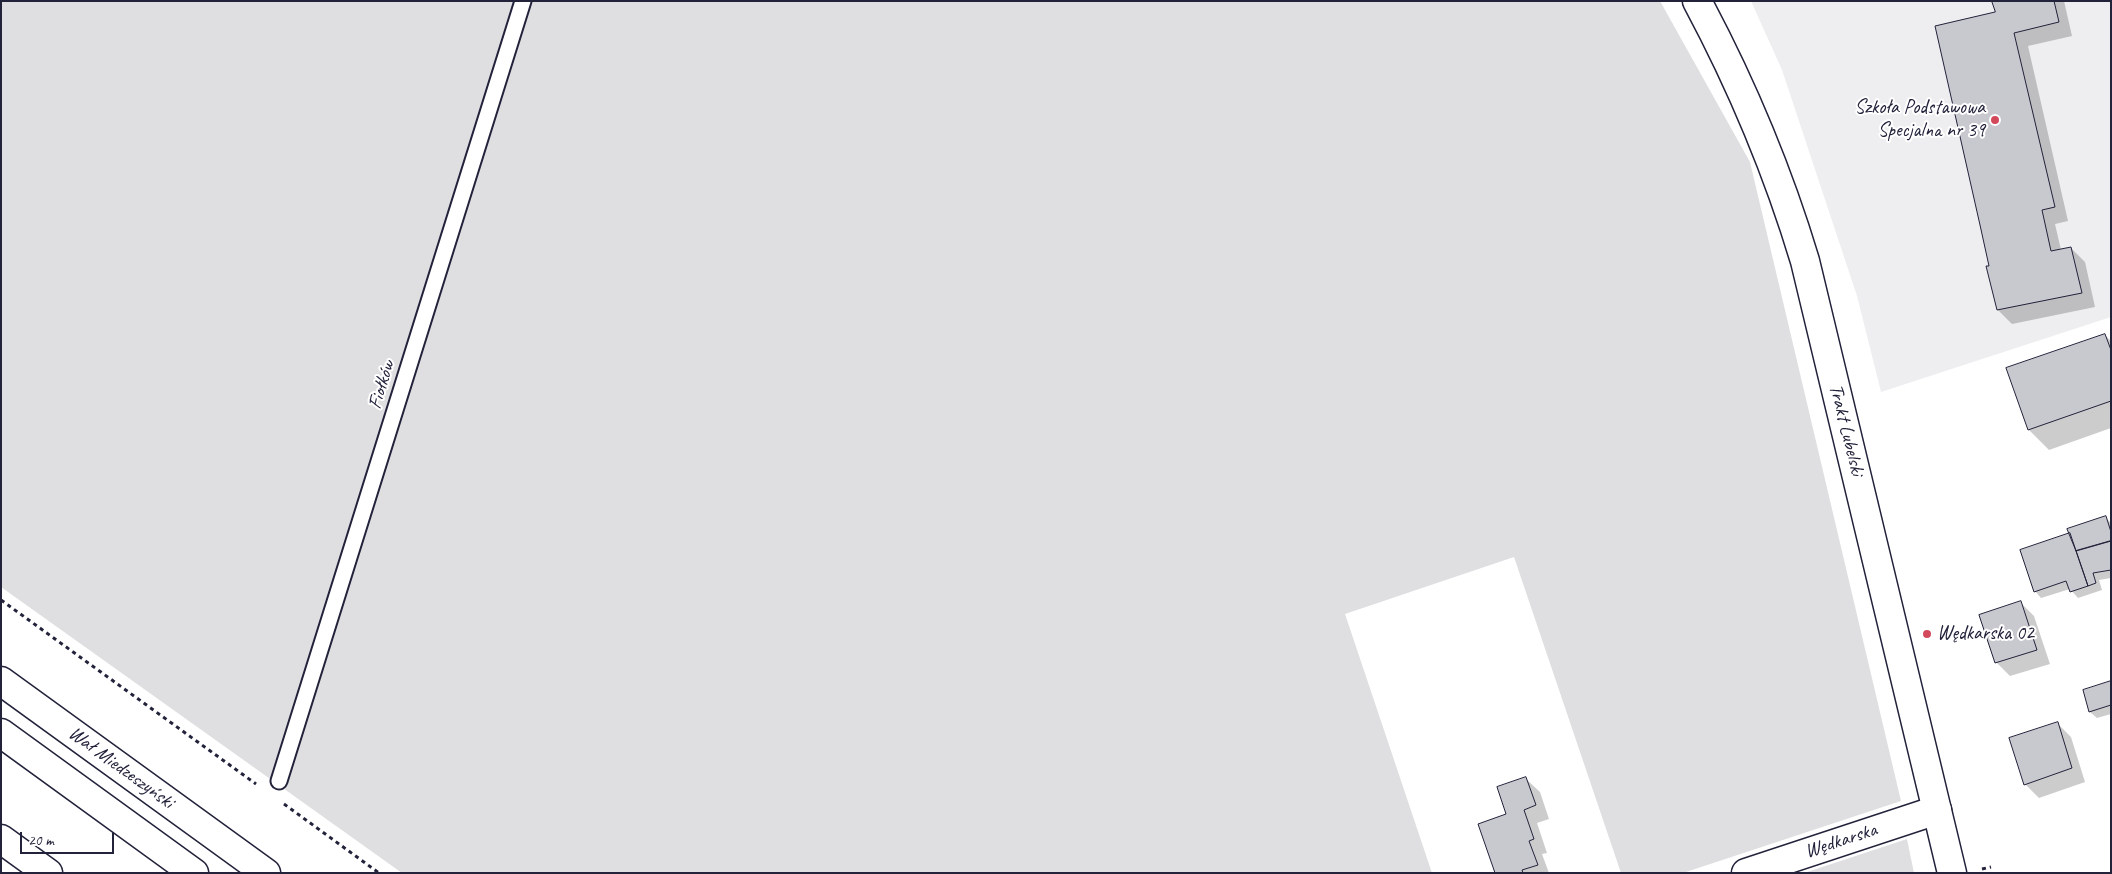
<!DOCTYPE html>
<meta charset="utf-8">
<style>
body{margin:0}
#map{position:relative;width:2112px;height:874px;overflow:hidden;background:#fff;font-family:Caveat,sans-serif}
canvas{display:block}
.frame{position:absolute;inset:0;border:2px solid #22223b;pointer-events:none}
.scale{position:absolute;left:20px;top:832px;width:94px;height:22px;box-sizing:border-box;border:2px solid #22223b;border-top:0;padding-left:6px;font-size:15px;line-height:18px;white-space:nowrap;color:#22223b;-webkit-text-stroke:4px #fff;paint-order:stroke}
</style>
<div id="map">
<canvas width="2112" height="874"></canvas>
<div class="frame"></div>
<div class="scale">20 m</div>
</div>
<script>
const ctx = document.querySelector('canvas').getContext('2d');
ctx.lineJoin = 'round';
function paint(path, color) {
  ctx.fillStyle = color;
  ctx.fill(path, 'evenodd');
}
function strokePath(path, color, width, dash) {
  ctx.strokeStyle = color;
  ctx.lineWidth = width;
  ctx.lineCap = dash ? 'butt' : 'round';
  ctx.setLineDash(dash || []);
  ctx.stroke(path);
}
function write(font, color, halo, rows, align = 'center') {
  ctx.font = font + ' Caveat,sans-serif';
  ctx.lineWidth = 4;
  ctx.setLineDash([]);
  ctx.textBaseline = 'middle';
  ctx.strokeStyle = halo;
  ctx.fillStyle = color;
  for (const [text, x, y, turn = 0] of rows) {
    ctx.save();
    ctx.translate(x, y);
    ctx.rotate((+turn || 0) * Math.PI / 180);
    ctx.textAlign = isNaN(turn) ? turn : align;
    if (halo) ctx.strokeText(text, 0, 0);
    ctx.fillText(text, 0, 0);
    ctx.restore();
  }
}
const built = new Path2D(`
 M1751,1H2111V317L1881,392L1857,296L1782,70Z`);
const green = new Path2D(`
 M1,1H1660L1750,162L1901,801L1683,873H1621L1514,557L1345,614L1432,873H402L1,587Z
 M1907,839L1914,873H1804Z`);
const shadow = new Path2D(`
 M1993,1H2064L2072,36L2028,46L2068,221L2055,224L2061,250L2071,248L2085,262L2095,307L2012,324L1998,310L1990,266L1996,13Z
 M2105,335L2111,341V428L2049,450L2029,430Z
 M2105,517L2111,523V578L2099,580L2102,590L2078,598L2070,589L2041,598L2035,591L2070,534Z
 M2021,603L2034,616L2050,664L2010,676L1996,662Z
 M2111,682V714L2097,718L2090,712L2084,691Z
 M2057,723L2071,737L2085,782L2039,798L2025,784Z
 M1526,779L1540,792L1549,819L1537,823L1547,853L1542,854L1549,873H1496L1508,815Z`);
const building = new Path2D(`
 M1992,1H2054L2059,22L2014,33L2055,207L2042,210L2051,251L2071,247L2082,293L1997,310L1986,266H1989L1980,225L1935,26L1995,12Z
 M2105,334L2111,350V401L2028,430L2006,368Z
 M2106,516L2111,532V541L2076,551L2067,529Z
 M2070,533L2088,586L2070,592L2066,581L2034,592L2020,550Z
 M2111,541V570L2093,573L2096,583L2088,586L2076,551Z
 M2021,601L2037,650L1995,663L1979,615Z
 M2111,681V705L2089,712L2083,690Z
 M2058,722L2072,768L2024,785L2009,738Z
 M1526,777L1536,805L1524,810L1534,839L1529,841L1538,865L1522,870L1523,873H1495L1478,824L1506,814L1497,787Z`);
const path = new Path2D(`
 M1,600L256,784
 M284,804L379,873
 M1982,869L1991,867`);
const service = new Path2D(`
 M279,781L523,1`);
const minor = new Path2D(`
 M1,839L48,873
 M1746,873L1937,810`);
const tertiary = new Path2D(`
 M1697,1C1743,87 1777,168 1805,261L1952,873`);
const secondary = new Path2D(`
 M1,681L266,873
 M1,733L194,873`);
const markers = [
 [1995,120,5,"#d1495b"],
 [1927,634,5,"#d1495b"]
];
const poiNames = [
 ["Szkoła Podstawowa",1985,108],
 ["Specjalna nr 39",1985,131],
 ["Wędkarska 02",1937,634,"left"]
];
const streetNames = [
 ["Fiołków",382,385,-73],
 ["Trakt Lubelski",1846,430,76],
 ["Wał Miedzeszyński",121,768,36],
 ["Wędkarska",1841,841,-18]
];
paint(built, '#eeeef1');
paint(green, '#dfdfe2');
paint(shadow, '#0003');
paint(building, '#c8c8cf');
strokePath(building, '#22223b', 1);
strokePath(service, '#22223b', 19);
strokePath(minor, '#22223b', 31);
strokePath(tertiary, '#22223b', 31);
strokePath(secondary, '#22223b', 31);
strokePath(path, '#22223b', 3, [4, 4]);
strokePath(service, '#fff', 15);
strokePath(minor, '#fff', 28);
strokePath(tertiary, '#fff', 28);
strokePath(secondary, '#fff', 28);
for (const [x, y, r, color] of markers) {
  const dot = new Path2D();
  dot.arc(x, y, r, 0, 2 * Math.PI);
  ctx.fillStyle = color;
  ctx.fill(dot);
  strokePath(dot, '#fff', 2);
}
write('20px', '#22223b', '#fff', poiNames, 'right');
write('20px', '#22223b', '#fff', streetNames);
</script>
